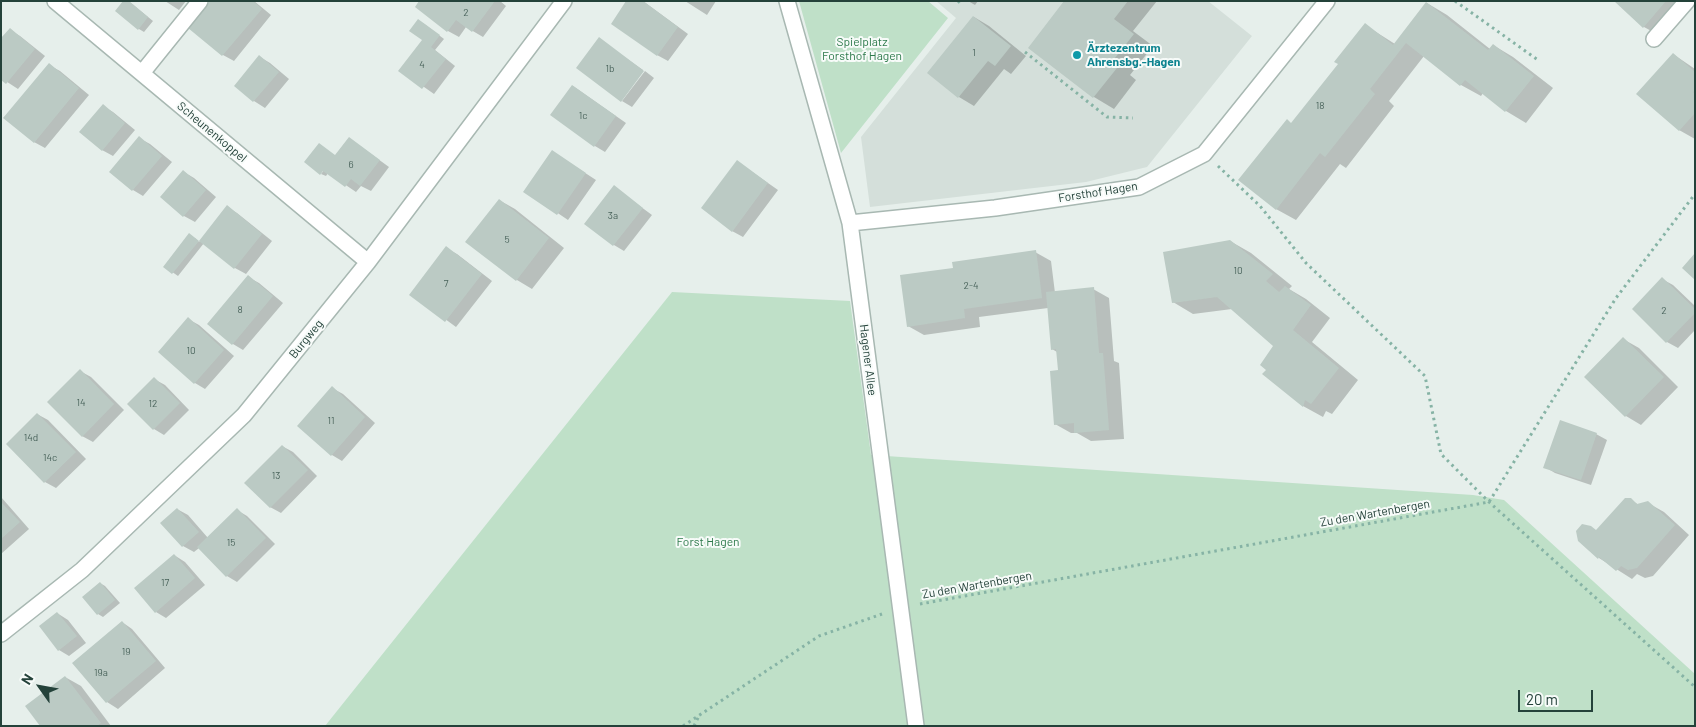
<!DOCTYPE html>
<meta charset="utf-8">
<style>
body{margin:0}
#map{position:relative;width:1696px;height:727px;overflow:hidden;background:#e6efeb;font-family:Barlow,sans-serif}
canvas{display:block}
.frame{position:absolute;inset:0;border:2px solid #24423a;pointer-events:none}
.north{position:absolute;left:15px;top:662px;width:50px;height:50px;-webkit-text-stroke:4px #f7fbf9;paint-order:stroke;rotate:302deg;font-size:14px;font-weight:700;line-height:20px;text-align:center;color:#24423a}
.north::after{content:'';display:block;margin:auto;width:18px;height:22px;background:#24423a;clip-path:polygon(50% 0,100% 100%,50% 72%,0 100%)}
.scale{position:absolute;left:1518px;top:690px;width:75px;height:22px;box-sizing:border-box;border:2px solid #24423a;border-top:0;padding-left:6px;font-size:15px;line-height:18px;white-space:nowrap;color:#24423a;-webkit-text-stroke:4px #f7fbf9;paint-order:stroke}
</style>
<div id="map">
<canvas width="1696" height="727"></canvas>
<div class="frame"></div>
<div class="north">N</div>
<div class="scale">20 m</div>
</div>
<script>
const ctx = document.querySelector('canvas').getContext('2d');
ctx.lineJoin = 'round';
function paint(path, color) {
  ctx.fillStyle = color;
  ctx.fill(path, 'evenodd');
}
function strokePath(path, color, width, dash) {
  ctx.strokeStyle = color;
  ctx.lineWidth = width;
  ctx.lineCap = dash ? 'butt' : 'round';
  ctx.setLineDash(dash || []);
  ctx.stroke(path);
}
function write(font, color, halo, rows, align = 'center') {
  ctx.font = font + ' Barlow,sans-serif';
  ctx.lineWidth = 4;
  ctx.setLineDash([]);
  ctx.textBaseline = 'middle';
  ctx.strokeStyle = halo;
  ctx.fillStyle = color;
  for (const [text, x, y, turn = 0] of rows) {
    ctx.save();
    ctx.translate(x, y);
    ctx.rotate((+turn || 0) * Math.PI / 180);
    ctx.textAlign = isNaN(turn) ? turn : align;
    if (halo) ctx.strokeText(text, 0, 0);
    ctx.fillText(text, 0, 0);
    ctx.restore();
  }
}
const built = new Path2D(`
 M936,1H1208L1252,36L1147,167L1086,182L870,207L861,137L956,18Z`);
const green = new Path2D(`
 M799,1H928L948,18L841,153Z
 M672,292L850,301L871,455L1473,495L1504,500L1695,674V726H325Z`);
const shadow = new Path2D(`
 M165,1H186L179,10Z
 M212,1H254L271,15L234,61L223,55L190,28Z
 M421,1H500L506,6L483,37L466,27L459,37L448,31Z
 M643,1L688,34L668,61L657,55Z
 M685,1H716L707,15Z
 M968,1H978L975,5Z
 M1066,1H1157L1133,31L1153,46L1130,75L1136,80L1114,109L1094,97L1030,47Z
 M1615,1H1682L1655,33L1644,27Z
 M131,3L153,21L144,32L139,29Z
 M1427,3L1447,15L1490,49L1493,45L1513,57L1553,88L1526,123L1506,111L1483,93L1481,96L1461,85L1424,56L1389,101L1394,106L1346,168L1340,164L1296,220L1276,209L1292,124L1340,64L1365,25L1395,44Z
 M974,17L989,26L1026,56L1011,74L1004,69L974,106L959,97Z
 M423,23L444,39L435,50L455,66L434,94L400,70L423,40Z
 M10,30L20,36L45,56L18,89L1,78Z
 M599,39L643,70L620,100Z
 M1673,54L1695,69V139L1679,130Z
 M260,57L270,63L289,79L265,108L254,101L236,86Z
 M49,65L60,71L89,95L45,148L34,142Z
 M645,71L654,78L632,107L622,101Z
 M573,86L626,123L605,152L595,146Z
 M103,106L113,112L135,130L113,156L102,150Z
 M139,138L150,144L172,162L143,196L133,190Z
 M349,138L389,167L371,191L361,186L356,192L328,173L326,176L321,174Z
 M553,152L596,180L568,220L525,191Z
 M738,162L778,190L743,237L732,231Z
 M184,172L194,178L216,197L195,222L184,216L162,197Z
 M614,187L652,215L624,251L614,245Z
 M499,200L515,209L564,248L532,289L517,280Z
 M227,207L237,213L272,241L246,274L235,268L204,243L178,276L165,267L195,238L199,242Z
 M1230,241L1251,253L1292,286L1289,289L1306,299L1330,318L1312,342L1358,380L1332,414L1326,411L1323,417L1303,406L1264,374L1267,370L1275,346L1232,309L1193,314L1173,302Z
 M446,248L457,254L492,281L456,327L411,294Z
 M1035,252L1051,261L1055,293L1093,289L1109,298L1114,361L1119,363L1124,439L1091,441L1077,433H1071L1055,424L1059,372L1057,352L1052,349L1048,308L979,317L980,327L924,335L908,326L954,269Z
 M248,277L259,283L283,303L243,350L233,344L209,324Z
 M1662,279L1673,285L1695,306V330L1678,348L1667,342Z
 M188,319L199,325L234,356L205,389L195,383Z
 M1623,339L1639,348L1678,387L1641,425L1626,416Z
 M80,371L91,377L124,410L93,442L82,436Z
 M154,379L165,385L189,410L164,435L154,429Z
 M332,388L343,394L375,423L342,461L332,455Z
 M37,414L48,420L86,459L56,488L45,482Z
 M1596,434L1607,440L1591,485L1555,473L1545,467Z
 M282,446L293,452L317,476L281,513L270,507Z
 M1,497L29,529L1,554Z
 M1631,500L1639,505L1648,503L1664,512L1689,535L1653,576L1645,578L1637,574L1632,579L1599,558L1579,540L1597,530Z
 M177,509L188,515L208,538L237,510L247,516L275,544L237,582L227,576L199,548L194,552L183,546L162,523Z
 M174,555L185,562L205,585L166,618L156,612Z
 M100,583L105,586L120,603L103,617L98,614Z
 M57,613L68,620L86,643L69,656L59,650Z
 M122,622L132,629L165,668L118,709L107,702L74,663Z
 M65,677L81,686L111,726H41Z`);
const building = new Path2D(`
 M123,1H129L148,17L138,30L115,11Z
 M210,1H253L262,9L222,56L188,28Z
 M419,1H495L472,32L456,20L447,32L415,7Z
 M626,1H643L678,27L657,56L611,24Z
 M1064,1H1128L1114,19L1134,34L1111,63L1117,68L1093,98L1028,48Z
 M1614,1H1666L1643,28Z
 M1426,2L1488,50L1493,44L1534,76L1505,112L1465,80L1460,86L1406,43L1370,89L1375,94L1325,157L1320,153L1276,210L1238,180L1287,119L1291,123L1338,64L1334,62L1365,23L1393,45Z
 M973,16L1011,46L995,66L988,61L958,98L927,73Z
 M418,19L440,35L431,47L446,59L422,89L398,71L422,40L409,31Z
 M10,28L35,49L6,84L1,80V38Z
 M599,37L644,71L621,102L576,68Z
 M1673,53L1695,72V91L1693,92L1695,94V113L1679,131L1636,94Z
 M259,55L279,72L253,102L234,86Z
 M49,63L79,88L34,143L3,118Z
 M572,85L616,116L594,147L550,115Z
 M103,104L125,123L102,151L79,132Z
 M139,136L162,156L132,191L109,172Z
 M349,137L380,160L360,186L351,179L345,187L323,171L320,175L304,162L319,143L335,155Z
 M552,150L586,173L557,215L523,192Z
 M737,160L768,183L732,232L701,208Z
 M183,170L206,190L183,217L160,197Z
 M614,185L643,208L613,246L584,224Z
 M499,199L549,238L516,281L465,242Z
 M227,205L262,234L234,269L199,241Z
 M189,233L199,241L172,274L163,267Z
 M1230,240L1273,274L1266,281L1279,292L1285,286L1311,305L1293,330L1339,368L1311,404L1305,400L1303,407L1262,374L1266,370L1260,365L1273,346L1217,297L1172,303L1163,252Z
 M446,246L482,274L445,322L409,295Z
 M1036,250L1042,298L964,309L965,318L907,327L900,275L953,268L952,262Z
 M1695,253V280L1682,268Z
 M248,275L273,296L232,345L207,324Z
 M1662,277L1695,309V313L1666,343L1632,309Z
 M1094,287L1099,353H1103L1109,430L1074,433V423L1054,425L1050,371L1058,370L1056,349L1051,350L1046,292Z
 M188,317L224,350L194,384L158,352Z
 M1623,337L1664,377L1625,417L1584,377Z
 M80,369L114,404L82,437L47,402Z
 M154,377L180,403L153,430L127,404Z
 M332,386L365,417L331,456L297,426Z
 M37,413L76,452L44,483L6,444Z
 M1560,420L1597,433L1581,480L1543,468Z
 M282,445L308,470L270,508L244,483Z
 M1625,498H1631L1637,504L1648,501L1675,525L1637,568L1628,570L1621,566L1616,571L1599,557L1598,559L1578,541L1576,531L1582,524L1591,526L1596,530Z
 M1,502L20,522L1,539Z
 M177,508L199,532L182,547L160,523Z
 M237,508L266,538L226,577L197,547Z
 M174,554L195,578L155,613L134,588Z
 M100,582L115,600L97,615L82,597Z
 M57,612L77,636L58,651L39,626Z
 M122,621L156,661L106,703L72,663Z
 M65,676L101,723L97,726H40L25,706Z`);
const path = new Path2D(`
 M958,1L961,4
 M1455,1L1538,60
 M1025,52L1107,117L1133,118
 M1218,166L1260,206L1306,263L1425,376L1441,454L1489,502L1695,687
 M920,604L1489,502L1616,298L1695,194
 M683,726L819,636L882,614
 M694,726L699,716`);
const minor = new Path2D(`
 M55,1L368,262
 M787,1L850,223L916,726
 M1654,39L1687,1
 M142,73L200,1
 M850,223L995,208L1139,187L1204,154L1327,1
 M1,634L82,570L244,415L368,262L564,1`);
const markers = [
 [1077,55,5,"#0f9aa8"]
];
const numberNames = [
 ["2",466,13],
 ["1",974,53],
 ["4",422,65],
 ["1b",610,69],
 ["18",1320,106],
 ["1c",583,116],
 ["6",351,165],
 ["3a",613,216],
 ["5",507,240],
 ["10",1238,271],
 ["7",446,284],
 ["2-4",971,286],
 ["8",240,310],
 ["2",1664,311],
 ["10",191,351],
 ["14",81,403],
 ["12",153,404],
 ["11",331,421],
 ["14d",31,438],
 ["14c",50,458],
 ["13",276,476],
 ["15",231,543],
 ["17",165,583],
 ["19",126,652],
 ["19a",101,673]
];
const parkNames = [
 ["Spielplatz",862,42],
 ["Forsthof Hagen",862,56],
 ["Forst Hagen",708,542]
];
const cultureNames = [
 ["Ärztezentrum",1087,48],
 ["Ahrensbg.-Hagen",1087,62]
];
const streetNames = [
 ["Scheunenkoppel",212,132,40],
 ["Forsthof Hagen",1098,192,-9],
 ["Burgweg",306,339,-51],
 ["Hagener Allee",868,360,83],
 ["Zu den Wartenbergen",1375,513,-10],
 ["Zu den Wartenbergen",977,585,-10]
];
paint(built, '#d4dfda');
paint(green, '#bfe0c8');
paint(shadow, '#0003');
paint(building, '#bbcac4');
strokePath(minor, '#a8b8b2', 18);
strokePath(path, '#86b3a5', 3, [2.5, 4]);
strokePath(minor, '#fff', 15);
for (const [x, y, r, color] of markers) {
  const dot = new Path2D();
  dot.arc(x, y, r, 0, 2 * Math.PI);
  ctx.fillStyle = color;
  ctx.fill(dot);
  strokePath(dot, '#f7fbf9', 2);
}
write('10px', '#4a645c', null, numberNames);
write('12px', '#2d7a4b', '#f7fbf9', parkNames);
write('bold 12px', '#0d838f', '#f7fbf9', cultureNames, 'left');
write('12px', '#24423a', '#f7fbf9', streetNames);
</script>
